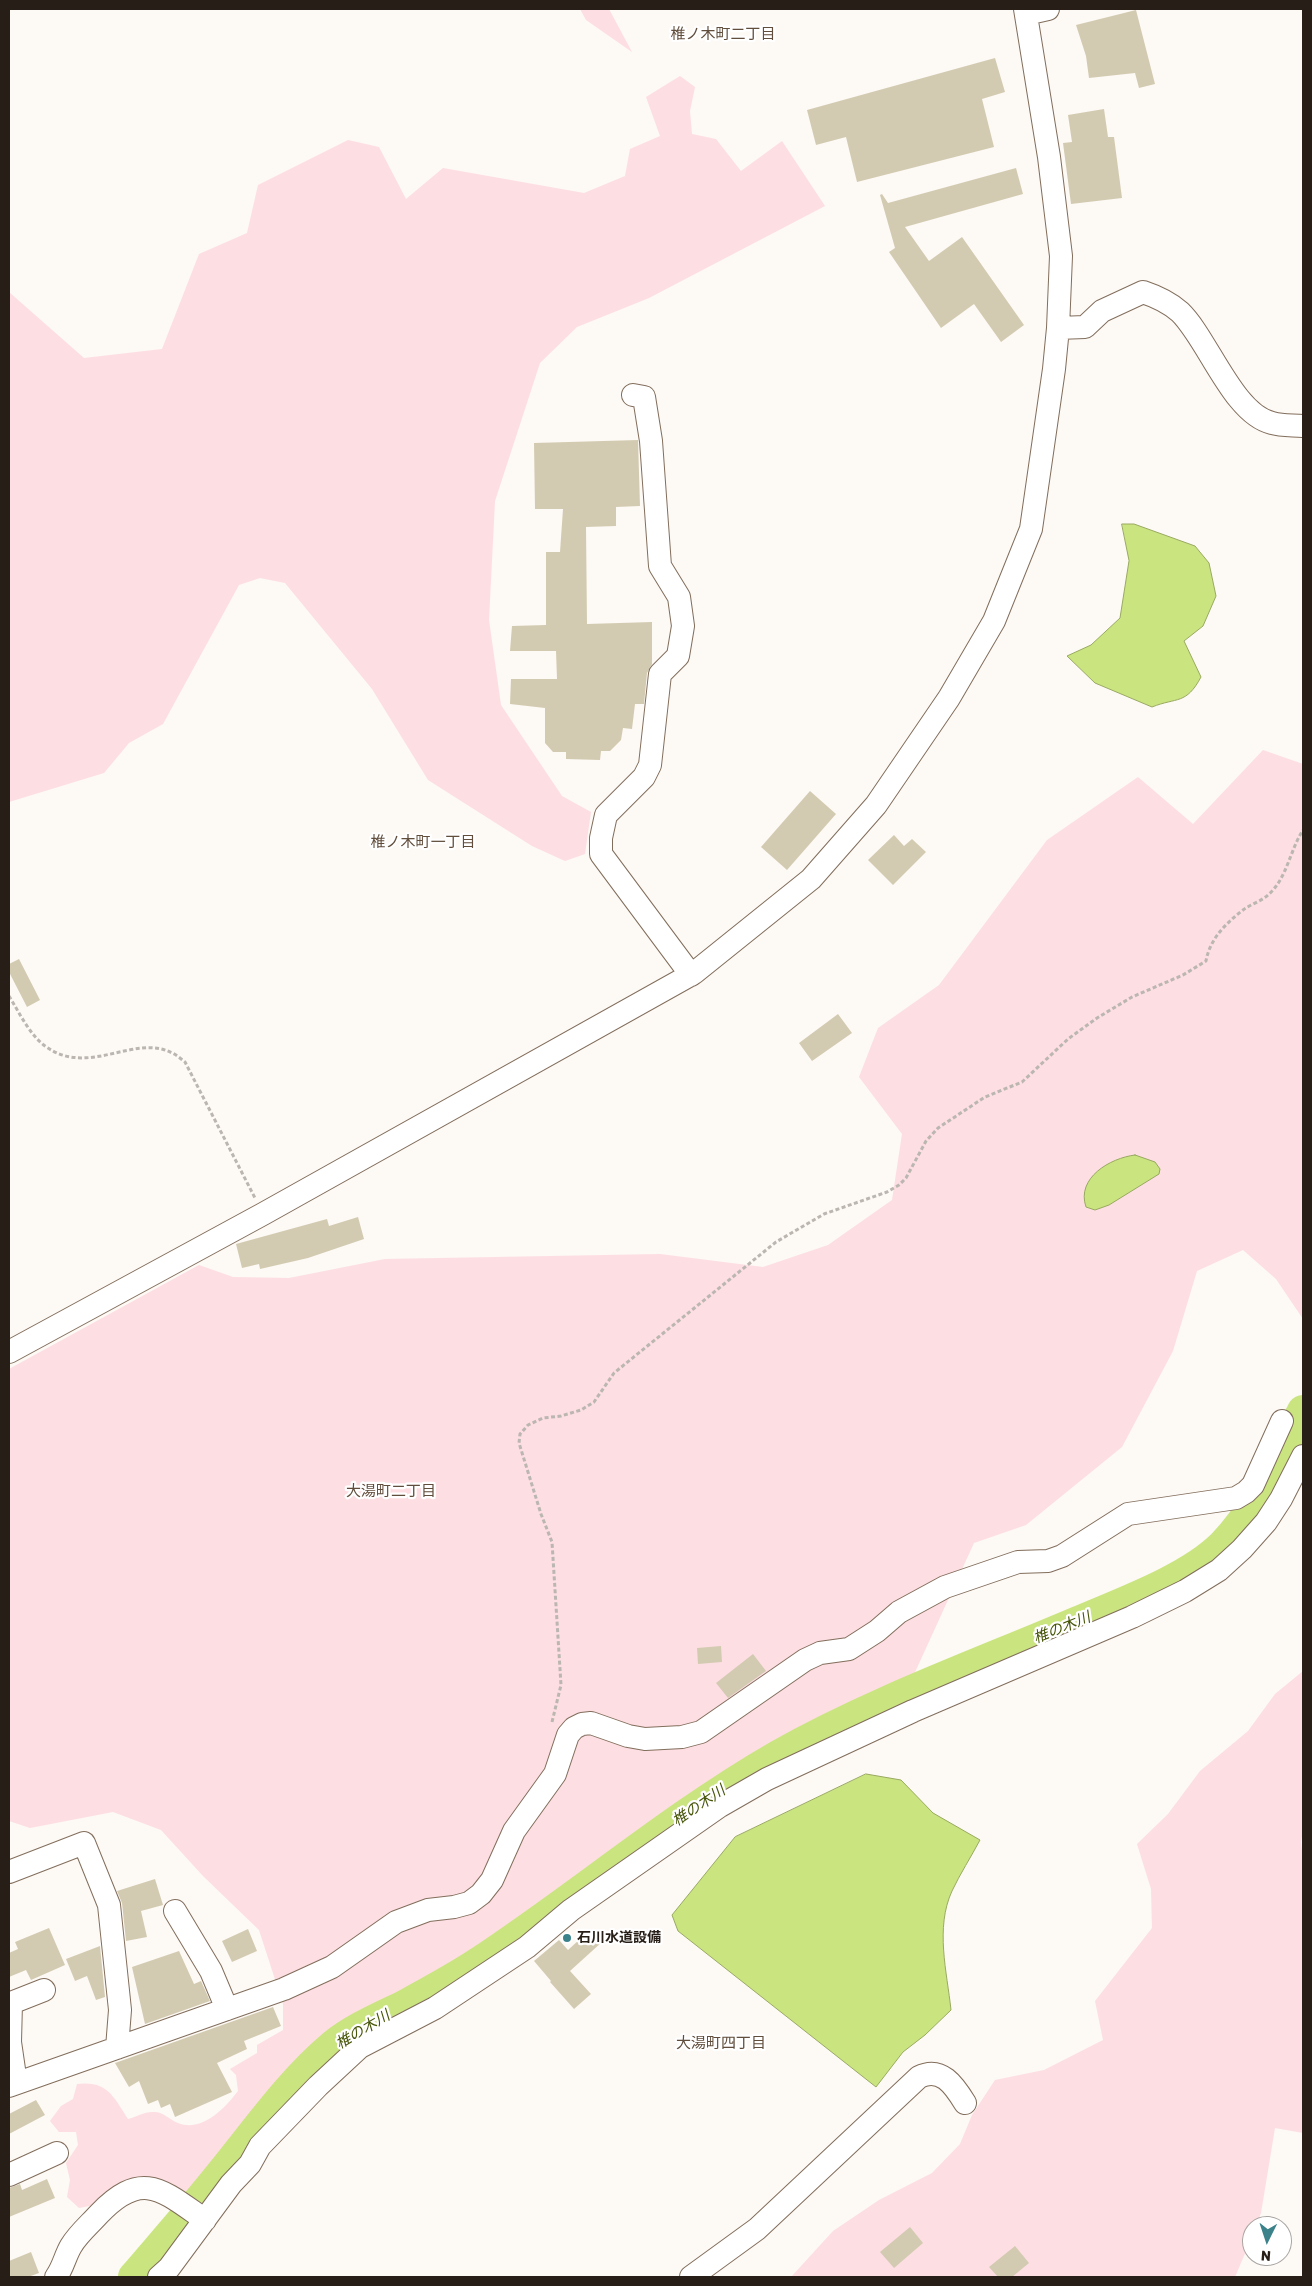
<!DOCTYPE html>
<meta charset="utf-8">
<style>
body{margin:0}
#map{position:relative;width:1312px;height:2286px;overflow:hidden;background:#fdf9f5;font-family:Rubik,sans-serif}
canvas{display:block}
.frame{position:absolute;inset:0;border:10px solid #271f17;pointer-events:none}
.north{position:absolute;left:1242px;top:2216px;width:50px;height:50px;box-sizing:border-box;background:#fff;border:1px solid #a9a5a2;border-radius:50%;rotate:184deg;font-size:14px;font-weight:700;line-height:20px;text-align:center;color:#271f17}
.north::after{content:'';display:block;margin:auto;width:18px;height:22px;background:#3b828b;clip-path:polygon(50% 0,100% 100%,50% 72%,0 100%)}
</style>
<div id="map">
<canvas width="1312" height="2286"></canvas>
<div class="frame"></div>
<div class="north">N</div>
</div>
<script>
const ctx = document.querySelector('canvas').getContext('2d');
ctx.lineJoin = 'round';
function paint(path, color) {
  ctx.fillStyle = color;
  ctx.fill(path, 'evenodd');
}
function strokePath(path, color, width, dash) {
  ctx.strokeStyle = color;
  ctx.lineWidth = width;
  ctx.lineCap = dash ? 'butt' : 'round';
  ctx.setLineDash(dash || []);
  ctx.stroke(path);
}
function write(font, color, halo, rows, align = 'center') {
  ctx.font = font + ' Rubik,"Noto Sans JP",sans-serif';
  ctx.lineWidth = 4.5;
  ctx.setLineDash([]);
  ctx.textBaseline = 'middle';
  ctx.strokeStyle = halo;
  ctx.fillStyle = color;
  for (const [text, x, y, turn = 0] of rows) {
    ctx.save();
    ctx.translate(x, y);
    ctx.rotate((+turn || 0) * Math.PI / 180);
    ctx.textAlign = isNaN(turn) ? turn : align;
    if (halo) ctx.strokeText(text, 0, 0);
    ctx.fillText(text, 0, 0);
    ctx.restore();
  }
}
const green = new Path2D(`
 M580,9H609L632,52L586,20Z
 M680,76L695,87L690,111L692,134L716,139L741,171L782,141L825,206L649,298L577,327L540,363L495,501L489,620L501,705L562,796L591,812L585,854L565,861L532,846L428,780L372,689L285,583L260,578L239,585L163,724L129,743L104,773L9,802V292L84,358L162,349L199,254L247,233L258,185L348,140L379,147L406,199L443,168L584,193L625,176L630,149L660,136L646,97Z
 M1263,750L1303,764V1319L1276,1279L1243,1250L1197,1271L1173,1351L1122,1447L1026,1525L974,1543L911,1681L688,1802L563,1888L491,1944L404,1995L336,2042L187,2192L170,2186L95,2205L79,2208L67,2197L70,2180L66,2163L78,2145L76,2132H59L50,2121L61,2106L73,2099L77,2084C107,2080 114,2097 128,2119C136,2117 146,2111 154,2112C164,2112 170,2120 178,2123C202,2133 226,2107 238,2091L236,2075L230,2069L257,2053V2045L283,2030V2004L259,1930L203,1876L161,1830L113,1812L30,1828L9,1821V1369L199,1265L233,1277L289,1278L385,1259L660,1254L763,1267L828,1245L892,1200L902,1134L859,1077L878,1028L939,985L1047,840L1138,777L1193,824Z
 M1303,1671V1831L1301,1842L1303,1859V2133L1275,2128L1261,2213L1256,2226H1252V2237L1235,2277H791L833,2231L879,2200L932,2173L960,2144L972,2115L995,2080L1044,2070L1103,2040L1095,2001L1152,1928L1151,1889L1137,1844L1168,1814L1200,1771L1248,1731L1275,1694Z`);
const water = new Path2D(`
 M1122,524H1134L1195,546L1209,563L1216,596L1203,626L1184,641L1201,677C1186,705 1177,697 1152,707L1095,683L1067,656L1091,645L1120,618L1129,561Z
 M1135,1155L1155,1162L1160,1169L1159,1174L1109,1205L1095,1210L1086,1207C1076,1178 1110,1158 1135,1155Z
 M866,1774L901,1780L933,1813L980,1840C971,1857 960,1874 952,1891C935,1928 947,1972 951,2010L925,2035L903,2052L876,2087L678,1931L672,1915L735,1837Z`);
const river = new Path2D(`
 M134,2277C163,2243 193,2209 221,2174C257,2130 290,2082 334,2045C355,2028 382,2017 406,2005C430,1992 454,1979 477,1964C579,1897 672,1817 778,1756C874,1702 977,1665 1078,1622C1122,1603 1189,1579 1223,1545C1260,1507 1279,1457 1303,1411`);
const building = new Path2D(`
 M1136,10L1155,84L1139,88L1135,73L1089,78L1086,56L1076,25Z
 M995,58L1005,92L982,99L994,147L857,182L846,137L816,145L807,110Z
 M1104,109L1108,137H1114L1122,198L1071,204L1063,143L1072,142L1068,115Z
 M1016,168L1023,194L905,227L929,261L962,237L1024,325L1001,342L974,304L941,328L889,252L895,248L880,195L882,194L888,203Z
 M638,440L640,506L616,507V526L586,527L587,624L652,622V664L647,673L644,704H635L632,729L623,728L621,740L610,751H601L600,760L566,759V752H553L545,743V708L510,704L511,679H557L556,651H510L512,626L546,625V552H560L563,509H535L534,443Z
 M810,791L836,814L787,870L761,847Z
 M894,835L904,846L912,839L926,852L893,885L868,860Z
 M19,959L40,1000L27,1007L9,972V964Z
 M838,1014L852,1033L812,1061L799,1043Z
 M358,1217L364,1239L308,1258L260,1269L259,1264L242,1268L236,1244L327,1219L329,1226Z
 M721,1646L722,1662L698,1664L697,1648Z
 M753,1654L766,1671L728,1698L716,1683Z
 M155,1879L163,1905L141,1911L147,1937L126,1941L122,1903L117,1891Z
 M49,1928L65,1965L31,1980L26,1970L9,1977V1953L18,1949L15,1942Z
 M248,1929L257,1951L232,1962L222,1941Z
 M591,1929L602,1942L570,1971L591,1994L574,2009L550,1982L551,1981L534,1961L559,1940L568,1950Z
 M100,1946L105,1997L96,2000L87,1976L75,1981L66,1959Z
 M179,1951L194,1984L201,1981L210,2001L145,2024L132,1967Z
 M273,2007L281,2026L244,2041L247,2049L217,2063L232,2092L175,2117L170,2104L161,2108L158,2100L148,2104L139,2081L129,2087L115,2063Z
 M36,2100L45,2115L9,2134V2114Z
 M47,2179L55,2198L9,2217V2188L20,2184L22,2190Z
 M910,2227L923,2243L894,2268L880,2252Z
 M1015,2246L1029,2263L1012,2277H998L989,2267Z
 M31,2252L39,2273L28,2277H9V2261Z`);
const path = new Path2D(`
 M9,996C19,1012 29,1034 45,1046C88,1078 135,1033 172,1053C177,1055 181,1059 185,1062L255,1198
 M552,1722L561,1685L552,1542L541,1514L519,1443L520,1434L528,1425L543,1418L561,1416L581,1410L594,1402L614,1373L776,1242L824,1214L887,1192L899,1185L906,1178L926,1141L938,1128L985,1097L1022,1082L1068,1039L1097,1018L1132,997L1183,975L1206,961C1210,939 1225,924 1243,910C1251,904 1262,901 1269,894C1287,878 1290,850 1303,830`);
const minor = new Path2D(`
 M1026,14L1048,9
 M1058,328L1085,327L1102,311L1143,292C1155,296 1170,303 1180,312C1208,339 1233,414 1272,423C1282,426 1293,425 1303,426
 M633,395L644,397L651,441L660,566L679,597L683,626L678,656L660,674L650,765L644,777L606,815L601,838V854L691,975
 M9,1352L263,1214L694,973L811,879L876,805L949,698L994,621L1031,529L1054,369L1058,328L1061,256L1049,157L1025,9
 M9,1872L84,1843L109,1905L120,2010L117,2048
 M175,1911L211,1971L227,2009
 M16,2083L10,2042L11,2003L44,1990
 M9,2086L284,1989L332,1967L396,1922L428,1910L454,1907L469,1903L481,1894L492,1880L514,1831L555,1774L568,1735L574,1728L582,1724L591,1723L628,1736L645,1739L682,1737L701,1732L805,1660L820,1653L849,1649L877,1631L899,1612L945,1587L1018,1562L1048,1561L1062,1556L1128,1514L1236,1498L1246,1492L1253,1485L1282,1421
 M9,2175L57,2153
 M56,2277C63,2268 65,2256 71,2246C78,2234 90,2224 99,2214C142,2169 162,2190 205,2220
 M159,2277L169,2268L231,2184L250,2164L260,2146L318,2086L360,2047L435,2008L527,1947L571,1910L720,1806L767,1779L913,1711L1132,1617L1185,1591L1219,1570L1242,1549L1266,1522L1281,1499L1303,1456
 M691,2277L757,2229L919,2077C941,2066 954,2085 965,2103`);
const markers = [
 [567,1938,5,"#3b828b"]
];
const poiNames = [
 ["石川水道設備",577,1938]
];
const neighbourhoodNames = [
 ["椎ノ木町二丁目",723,35],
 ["椎ノ木町一丁目",423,843],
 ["大湯町二丁目",391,1492],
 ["大湯町四丁目",721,2044]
];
const waterNames = [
 ["椎の木川",1062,1628,-22],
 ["椎の木川",699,1806,-34],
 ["椎の木川",363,2030,-31]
];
paint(green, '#fddee3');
paint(water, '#cae480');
strokePath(water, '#99a960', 1);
strokePath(river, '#cae480', 32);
paint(building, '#d3cbb1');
strokePath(minor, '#826e5c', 24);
strokePath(path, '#bbb6b0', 3, [4, 2.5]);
strokePath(minor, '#fff', 22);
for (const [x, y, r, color] of markers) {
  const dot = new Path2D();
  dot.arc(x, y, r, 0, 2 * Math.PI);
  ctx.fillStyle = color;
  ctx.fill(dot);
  strokePath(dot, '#fff', 2);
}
write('bold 14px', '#271f17', '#fff', poiNames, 'left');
write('15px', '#604d3c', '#fff', neighbourhoodNames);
write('italic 15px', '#465509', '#fff', waterNames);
</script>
